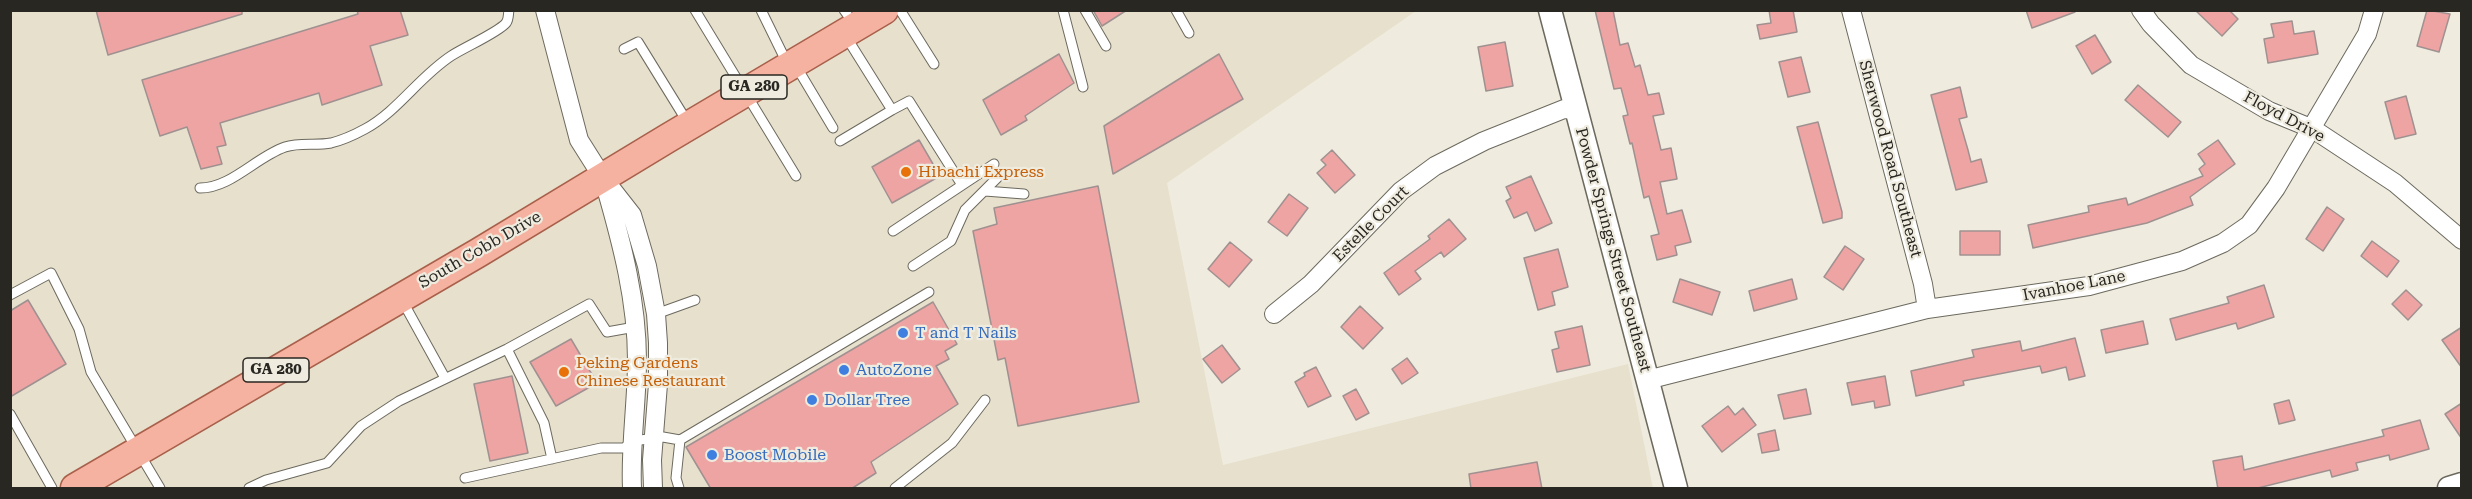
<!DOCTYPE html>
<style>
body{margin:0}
#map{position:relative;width:2472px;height:499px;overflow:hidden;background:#efecdf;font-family:"Roboto Serif",serif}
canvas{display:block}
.frame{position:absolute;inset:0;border:12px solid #282722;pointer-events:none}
</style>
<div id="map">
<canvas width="2472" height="499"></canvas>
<div class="frame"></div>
</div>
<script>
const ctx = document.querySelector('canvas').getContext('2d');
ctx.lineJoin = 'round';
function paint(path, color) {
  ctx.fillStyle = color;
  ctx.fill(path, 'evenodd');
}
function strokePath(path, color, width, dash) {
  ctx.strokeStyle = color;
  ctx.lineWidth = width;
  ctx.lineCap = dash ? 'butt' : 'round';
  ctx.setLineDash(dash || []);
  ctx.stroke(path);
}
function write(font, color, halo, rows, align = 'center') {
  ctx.font = font + ' "Roboto Serif",serif';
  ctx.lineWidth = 4.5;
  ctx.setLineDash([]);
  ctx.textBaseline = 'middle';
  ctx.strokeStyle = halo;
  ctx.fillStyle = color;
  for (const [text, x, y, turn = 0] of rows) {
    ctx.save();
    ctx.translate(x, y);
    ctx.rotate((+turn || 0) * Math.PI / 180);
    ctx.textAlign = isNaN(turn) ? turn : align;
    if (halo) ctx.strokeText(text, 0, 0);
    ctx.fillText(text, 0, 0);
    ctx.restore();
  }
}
const built = new Path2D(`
 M10,11H1416L1167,183L1223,465L1628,364L1653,488H11Z`);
const building = new Path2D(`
 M96,10H242V14L108,55Z
 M357,10H400L408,35L370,46L382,85L322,105L319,93L220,123L226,145L217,147L222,164L201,169L187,127L160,136L142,80L358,14Z
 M1093,10H1127L1102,26Z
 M1595,10H1613L1620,45L1628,43L1635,67L1640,65L1648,95L1659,93L1664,114L1653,116L1661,150L1671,148L1677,179L1660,182L1667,214L1682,210L1691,242L1675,246L1677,255L1657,260L1651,236L1659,234L1649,196L1644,198L1632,143L1630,144L1623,116L1628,115L1621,88L1614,89Z
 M1769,10H1793L1797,32L1760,39L1757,25L1771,23Z
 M2026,10H2074L2075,12L2032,28Z
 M2195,10H2229L2238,19L2222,36Z
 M2427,10L2450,14L2439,52L2417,46Z
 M2292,21L2294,34L2314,31L2318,54L2268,63L2264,39L2274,37L2271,24Z
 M2095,35L2111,62L2092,74L2076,46Z
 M1505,42L1513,86L1486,91L1478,47Z
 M1059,54L1074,83L1025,116L1027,120L1001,135L983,100Z
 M1219,54L1243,99L1113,174L1104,126Z
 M1801,57L1810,92L1788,97L1779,62Z
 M2138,85L2181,122L2168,137L2125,100Z
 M1960,87L1967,117L1959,119L1968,150L1971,162L1981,159L1987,182L1956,190L1931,95Z
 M2406,96L2416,134L2395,139L2385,102Z
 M1818,122L1842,212V218L1823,223L1797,127Z
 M919,140L940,176L892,203L872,167Z
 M2218,140L2235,164L2190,197L2193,205L2147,223L2033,248L2028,225L2089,212L2088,206L2126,198L2128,205L2203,176L2199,169L2205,164L2198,154Z
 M1332,150L1355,175L1335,193L1317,173L1326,165L1321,160Z
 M1531,176L1552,223L1535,231L1527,212L1514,218L1506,201L1511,198L1506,187Z
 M1098,186L1139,402L1018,426L1005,358L998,360L973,231L997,224L994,208Z
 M1289,194L1308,208L1287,236L1268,222Z
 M2327,207L2344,219L2323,251L2306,239Z
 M1449,219L1466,239L1444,257L1441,252L1415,271L1421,279L1399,295L1384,273L1430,239L1428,236Z
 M1960,231H2000V255H1960Z
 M2372,241L2399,261L2387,277L2361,256Z
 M1230,242L1252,260L1229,287L1208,269Z
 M1845,246L1864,259L1843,290L1824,277Z
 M1558,249L1568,287L1552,292L1555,305L1538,310L1524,258Z
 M1680,279L1720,292L1712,315L1673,302Z
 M1792,279L1797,299L1754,311L1749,291Z
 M2264,285L2274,317L2238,329L2236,323L2176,340L2170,319L2229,303L2227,297Z
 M2406,290L2422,305L2408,320L2392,304Z
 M28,300L66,364L10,397V311Z
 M933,302L957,344L945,351L949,359L936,366L958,404L871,462L876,473L851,489H711L686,447Z
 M1360,306L1383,328L1363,349L1341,327Z
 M2143,321L2148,344L2106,353L2101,330Z
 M1582,326L1590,365L1557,372L1552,350L1559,348L1555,332Z
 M2462,327V368L2442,340Z
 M2075,338L2085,376L2069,380L2066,367L2042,373L2040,366L1963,381L1964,385L1916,396L1911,371L1974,357L1972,350L2020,341L2022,351Z
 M571,339L597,383L556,406L530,362Z
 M1222,345L1240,369L1222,383L1203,359Z
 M1407,358L1418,373L1402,384L1392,369Z
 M1316,367L1331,396L1308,407L1295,382L1305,376L1304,373Z
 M512,376L528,453L490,461L474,384Z
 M1885,376L1890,405L1875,408L1874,401L1852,405L1847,383Z
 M1356,389L1369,413L1356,420L1343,396Z
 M1806,389L1811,414L1784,419L1778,395Z
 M2289,400L2295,420L2279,424L2274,404Z
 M2462,403V439L2445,414Z
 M1728,406L1735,415L1743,408L1756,425L1722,452L1702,426Z
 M2420,420L2429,449L2390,460L2389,455L2356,463L2358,470L2332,477L2330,470L2254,489H2218L2213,461L2242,456L2244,470L2384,436L2382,430Z
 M1775,430L1779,450L1762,453L1758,434Z
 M1537,462L1542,489H1471L1469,474Z`);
const service = new Path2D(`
 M695,10L796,176
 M761,10L788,65
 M844,10L854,24
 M900,10L934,64
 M1063,10L1083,87
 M1085,10L1106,46
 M1176,10L1189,33
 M845,35L892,110L909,101L962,185
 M624,49L638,42L688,123
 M796,66L833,128
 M840,141L892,110
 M200,188C231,188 256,157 285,147C300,142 316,146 331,143C343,140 354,135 365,129C398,111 419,77 451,56C463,48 499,32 506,23C509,19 508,15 509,10
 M985,191L1024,194
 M893,231L994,164
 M913,266L951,241L965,210L1000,175
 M10,295L51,273L79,329L91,372L160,488
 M403,302L445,378
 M656,314L695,300
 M507,349L544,423L552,459
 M10,414L52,488
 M465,478L601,448H624L633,441L663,437L680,440L929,292
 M249,488L266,480L327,463L361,426L399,401L507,349L589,304L607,332L635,327
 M679,488L676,478L680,440
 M895,488L952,443L985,400`);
const minor = new Path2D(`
 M545,10L579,140L603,178L632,215L647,266L656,314L658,343V384L652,460L653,488
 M1851,10L1923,284L1927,309
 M2141,10L2151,24L2191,65L2269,111L2313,129L2395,183L2462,240
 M606,188C622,244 637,301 637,360C637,403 630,446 632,488
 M1274,314L1311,284L1401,191L1435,166L1484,141L1564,109L1576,110
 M1647,380L1927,309L2089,286L2182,261L2223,243L2249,225L2276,188L2367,34L2374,10`);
const tertiary = new Path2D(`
 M1550,10L1676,488
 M2449,488L2462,484`);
const primary = new Path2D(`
 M75,488L478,253L668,138L884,10`);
const markers = [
 [906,172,6,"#e8710a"],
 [903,333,6,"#3f7fe0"],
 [844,370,6,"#3f7fe0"],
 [564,372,6,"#e8710a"],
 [812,400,6,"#3f7fe0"],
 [712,455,6,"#3f7fe0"]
];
const shields = [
 [754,87,66],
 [276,370,66]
];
const shieldNames = [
 ["GA 280",754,87],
 ["GA 280",276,370]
];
const streetNames = [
 ["Floyd Drive",2284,117,28],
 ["Sherwood Road Southeast",1890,159,75],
 ["Estelle Court",1371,224,-45],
 ["South Cobb Drive",480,250,-30],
 ["Powder Springs Street Southeast",1613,250,75],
 ["Ivanhoe Lane",2074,286,-11]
];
const foodNames = [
 ["Hibachi Express",918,172],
 ["Peking Gardens",576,363],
 ["Chinese Restaurant",576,381]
];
const shopNames = [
 ["T and T Nails",915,333],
 ["AutoZone",856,370],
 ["Dollar Tree",824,400],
 ["Boost Mobile",724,455]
];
paint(built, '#e6e0cd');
paint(building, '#eea4a3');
strokePath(building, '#a09191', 1.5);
strokePath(service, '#6c695e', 11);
strokePath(minor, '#6c695e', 20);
strokePath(tertiary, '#6c695e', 25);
strokePath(primary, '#a9604b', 31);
strokePath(service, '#fff', 9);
strokePath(minor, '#fff', 18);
strokePath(tertiary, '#fff', 22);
strokePath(primary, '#f5b2a0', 28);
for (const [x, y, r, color] of markers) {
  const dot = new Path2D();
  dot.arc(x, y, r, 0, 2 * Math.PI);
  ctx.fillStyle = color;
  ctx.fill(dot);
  strokePath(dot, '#efecdf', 2);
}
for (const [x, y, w] of shields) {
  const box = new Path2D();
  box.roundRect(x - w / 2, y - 12, w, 24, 4.5);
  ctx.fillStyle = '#efecdf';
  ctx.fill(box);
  strokePath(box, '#282722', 1.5);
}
write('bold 15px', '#282722', null, shieldNames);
write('16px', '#282722', '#efecdf', streetNames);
write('16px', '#c56008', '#efecdf', foodNames, 'left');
write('16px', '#366cbe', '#efecdf', shopNames, 'left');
</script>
